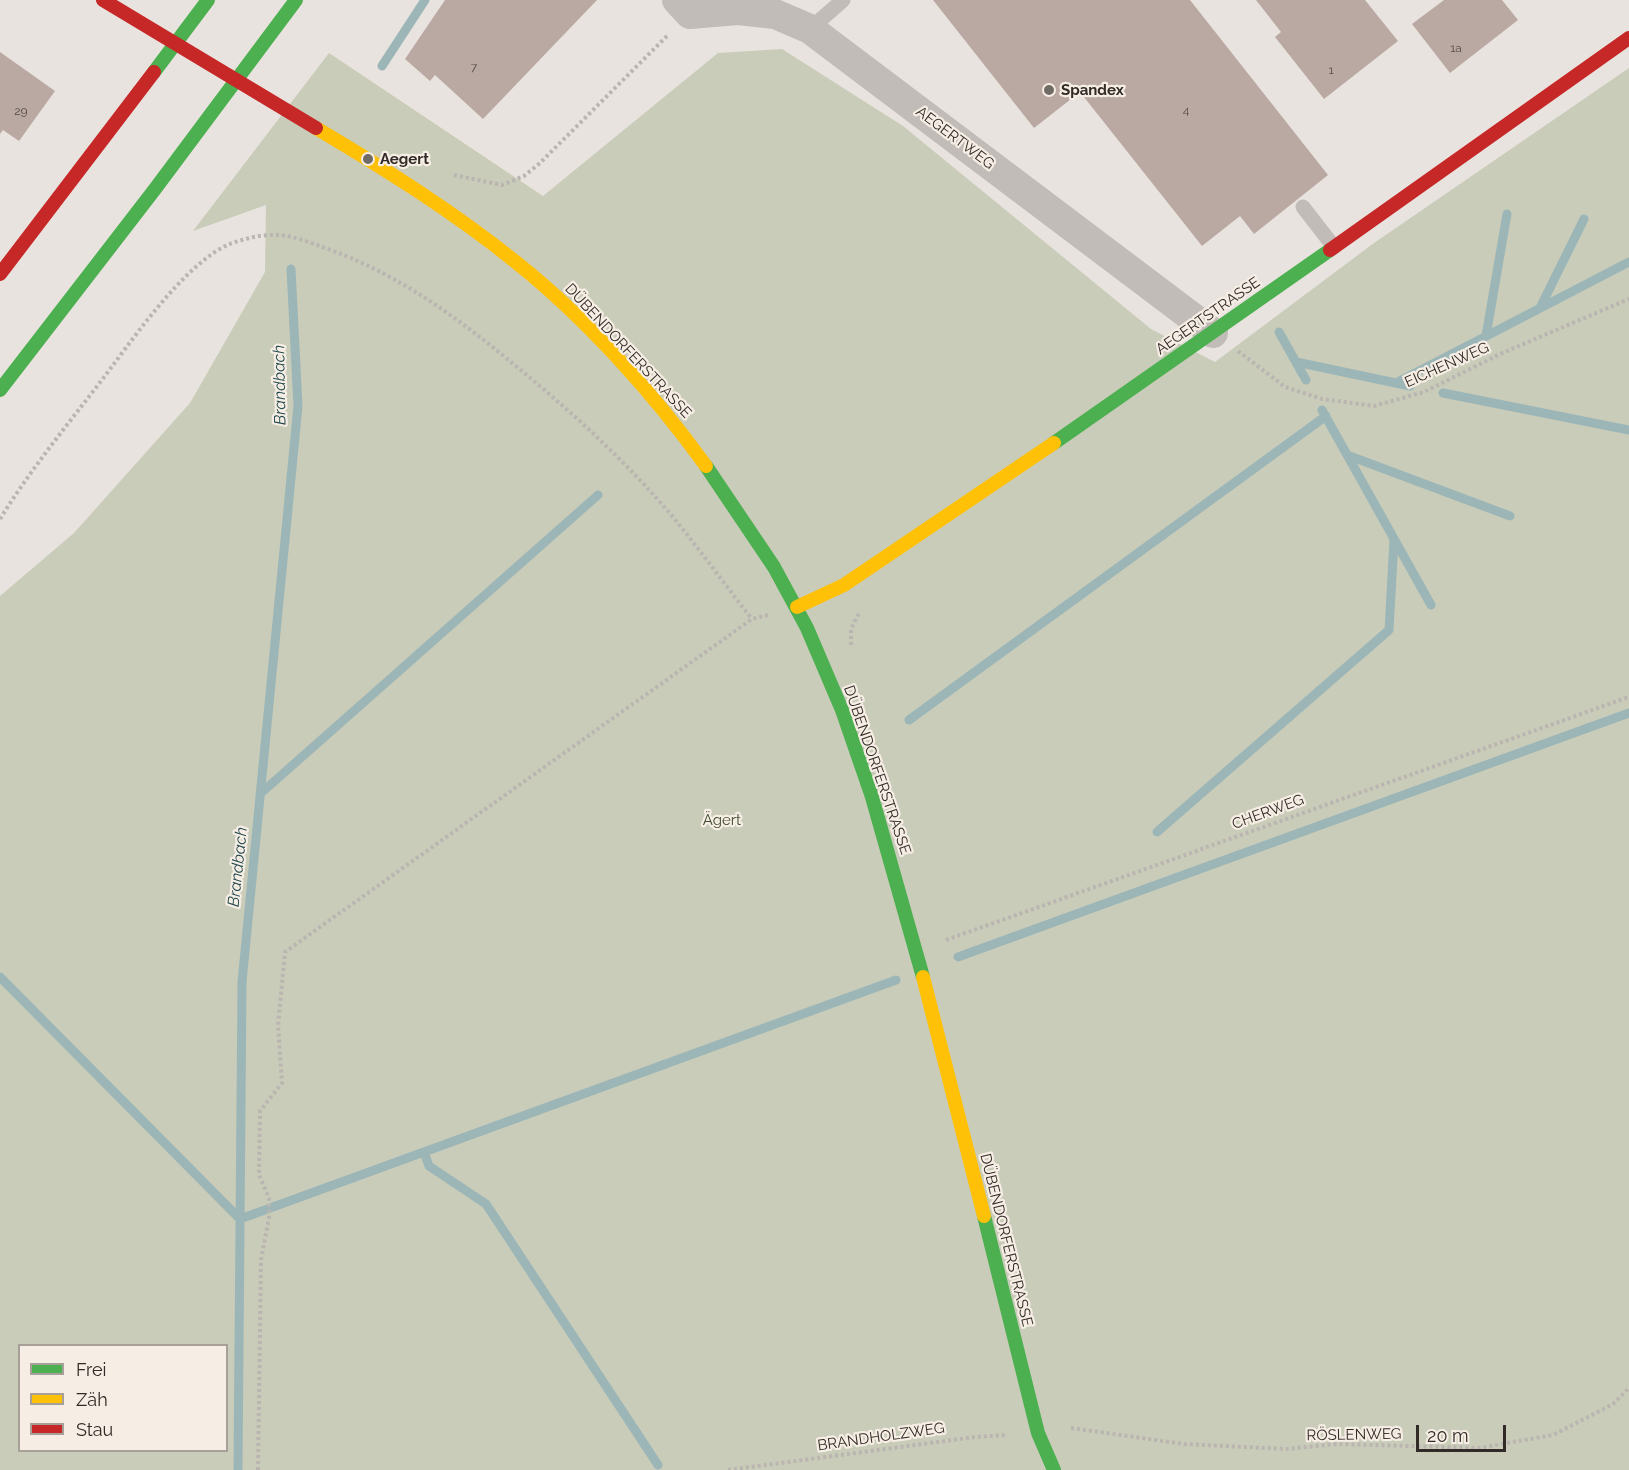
<!DOCTYPE html>
<meta charset="utf-8">
<style>
body{margin:0}
#map{position:relative;width:1629px;height:1470px;overflow:hidden;background:#e8e3de;font-family:Raleway,sans-serif}
canvas{display:block}
.legend{position:absolute;left:18px;top:1344px;width:210px;height:108px;box-sizing:border-box;background:#f6eee5;border:2px solid #a7a099;margin:0;padding:8px 10px;list-style:none;font-size:18px;color:#312a26}
.legend li{display:flex;align-items:center;gap:12px;height:30px}
.legend b{width:30px;border:2px solid #a7a099}
.scale{position:absolute;left:1416px;top:1425px;width:90px;height:27px;box-sizing:border-box;border:3px solid #312a26;border-top:0;padding-left:8px;font-size:18px;line-height:21px;white-space:nowrap;color:#312a26;-webkit-text-stroke:4px #f6eee5;paint-order:stroke}
</style>
<div id="map">
<canvas width="1629" height="1470"></canvas>
<ul class="legend">
<li><b style="height:8px;background:#4caf50"></b>Frei</li>
<li><b style="height:8px;background:#ffc107"></b>Zäh</li>
<li><b style="height:8px;background:#c62828"></b>Stau</li>
</ul>
<div class="scale">20 m</div>
</div>
<script>
const ctx = document.querySelector('canvas').getContext('2d');
ctx.lineJoin = 'round';
function paint(path, color) {
  ctx.fillStyle = color;
  ctx.fill(path, 'evenodd');
}
function strokePath(path, color, width, dash) {
  ctx.strokeStyle = color;
  ctx.lineWidth = width;
  ctx.lineCap = dash ? 'butt' : 'round';
  ctx.setLineDash(dash || []);
  ctx.stroke(path);
}
function write(font, color, halo, rows, align = 'center') {
  ctx.font = font + ' Raleway,sans-serif';
  ctx.lineWidth = 4.5;
  ctx.setLineDash([]);
  ctx.textBaseline = 'middle';
  ctx.strokeStyle = halo;
  ctx.fillStyle = color;
  for (const [text, x, y, turn = 0] of rows) {
    ctx.save();
    ctx.translate(x, y);
    ctx.rotate((+turn || 0) * Math.PI / 180);
    ctx.textAlign = isNaN(turn) ? turn : align;
    if (halo) ctx.strokeText(text, 0, 0);
    ctx.fillText(text, 0, 0);
    ctx.restore();
  }
}
const green = new Path2D(`
 M782,49L903,126L1151,329L1215,362L1374,243L1629,68V1470H0V596L74,533L190,403L265,272L266,205L193,231L329,53L543,196L718,53ZM20,1346H226V1450H20Z`);
const stream = new Path2D(`
 M382,66L425,0
 M1540,308L1584,219
 M1279,332L1306,380
 M1486,336L1507,214
 M1296,362L1410,386
 M1396,383L1629,262
 M1443,393L1629,430
 M1322,410L1431,605
 M1347,455L1510,516
 M909,720L1326,416
 M260,794L598,495
 M1157,832L1389,630L1394,540
 M958,957L1629,713
 M0,977L240,1219L896,980
 M424,1152L429,1166L486,1204L658,1465
 M238,1470L242,982L298,406L291,269`);
const building = new Path2D(`
 M445,0H597L483,119L435,75L430,81L405,59Z
 M933,0H1190L1328,175L1254,234L1240,216L1202,246L1080,92L1034,128Z
 M1256,0H1365L1398,41L1324,99L1275,37L1281,32Z
 M1444,0H1502L1518,20L1450,73L1412,24Z
 M0,52L55,91L19,141L3,130L0,134Z`);
const path = new Path2D(`
 M454,175L502,185L524,176L540,163L668,35
 M1238,351L1285,387L1322,399L1374,406L1424,392L1500,354L1629,299
 M0,519C29,472 64,429 98,385C129,345 185,261 232,243C245,239 258,235 272,235C289,234 306,241 322,247C403,274 471,328 535,382C579,419 621,458 659,501C692,538 721,580 752,619
 M851,645V629L859,613
 M946,940L1629,697
 M1071,1428L1184,1444L1286,1449L1337,1444L1479,1448L1553,1435L1613,1404L1629,1388
 M258,1470L261,1260L269,1218V1198L259,1175L260,1111L282,1083L278,1025L285,952L752,619L768,615
 M728,1470L975,1437L1007,1435`);
const lane = new Path2D(`
 M810,29L843,0
 M1303,207L1334,247`);
const street = new Path2D(`
 M677,0L690,14L738,10L775,14L810,29L1213,333`);
const fast = new Path2D(`
 M154,72L208,0
 M0,390L155,189L296,0
 M1054,443L1330,250
 M706,466L774,567L807,628L842,710L872,797L923,977
 M984,1216L1038,1433L1054,1470`);
const slow = new Path2D(`
 M316,128C385,169 454,212 517,263C586,318 654,394 706,466
 M797,607L844,585L1054,443
 M923,977L984,1216`);
const jam = new Path2D(`
 M1330,250L1629,38
 M0,274L154,72`);
const jamBridge = new Path2D(`
 M103,0L316,128`);
const markers = [
 [1049,90,6,"#716b66"],
 [368,159,6,"#716b66"]
];
const numberNames = [
 ["1a",1456,48],
 ["7",474,67],
 ["1",1331,70],
 ["4",1186,110],
 ["29",21,111]
];
const poiNames = [
 ["Spandex",1061,90],
 ["Aegert",380,159]
];
const streetNames = [
 ["AEGERTWEG",955,138,37],
 ["AEGERTSTRASSE",1208,316,-35],
 ["DÜBENDORFERSTRASSE",628,351,47],
 ["EICHENWEG",1447,365,-24],
 ["DÜBENDORFERSTRASSE",877,770,71],
 ["CHERWEG",1268,812,-20],
 ["DÜBENDORFERSTRASSE",1006,1240,76],
 ["RÖSLENWEG",1354,1435,-1],
 ["BRANDHOLZWEG",881,1437,-8]
];
const parkNames = [
 ["Ägert",722,820]
];
const waterNames = [
 ["Brandbach",280,385,-91],
 ["Brandbach",238,867,-84]
];
paint(green, '#c9ccb9');
strokePath(stream, '#9cb6b7', 9);
paint(building, '#baa9a2');
strokePath(path, '#bab5b0', 4, [3, 3]);
strokePath(lane, '#c1bcb7', 15);
strokePath(street, '#c1bcb7', 30);
strokePath(fast, '#4caf50', 14);
strokePath(slow, '#ffc107', 14);
strokePath(jam, '#c62828', 14);
strokePath(jamBridge, '#c62828', 14);
for (const [x, y, r, color] of markers) {
  const dot = new Path2D();
  dot.arc(x, y, r, 0, 2 * Math.PI);
  ctx.fillStyle = color;
  ctx.fill(dot);
  strokePath(dot, '#f6eee5', 2);
}
write('12px', '#534a45', null, numberNames);
write('bold 15px', '#312a26', '#f6eee5', poiNames, 'left');
write('15px', '#312a26', '#f6eee5', streetNames);
write('15px', '#404c2e', '#f6eee5', parkNames);
write('italic 16px', '#22494d', '#f6eee5', waterNames);
</script>
